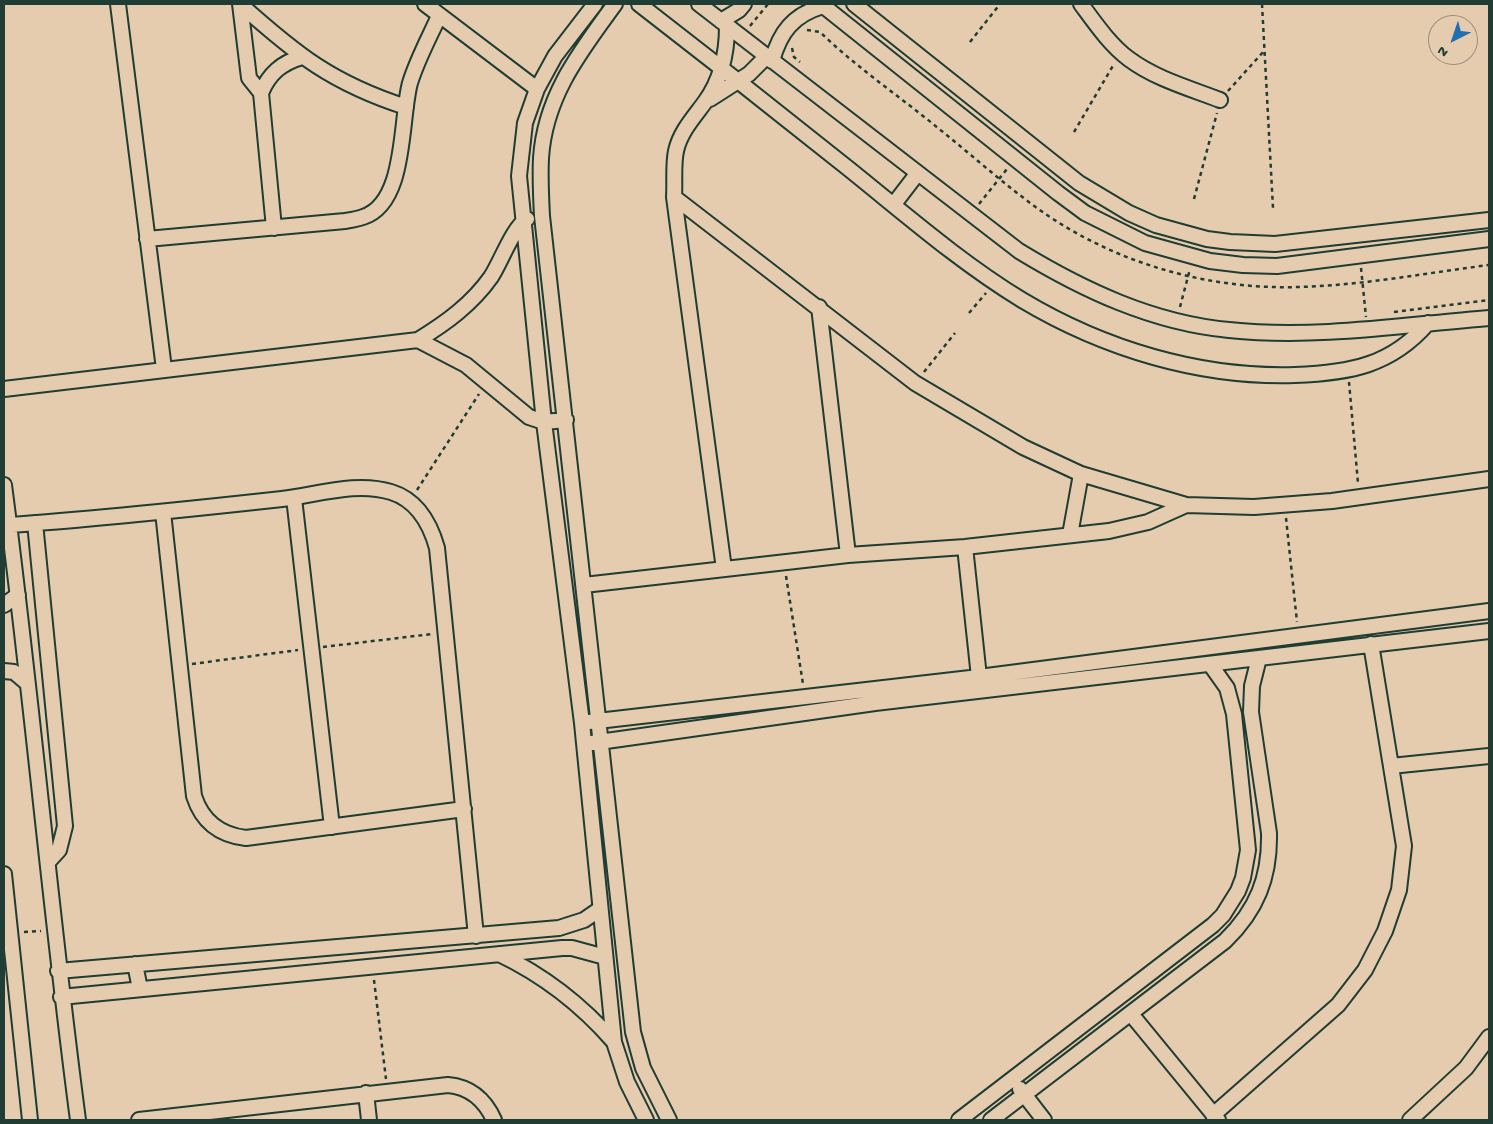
<!DOCTYPE html>
<style>
body{margin:0}
#map{position:relative;width:1493px;height:1124px;overflow:hidden;background:#e6ccae;font-family:"Gochi Hand",sans-serif}
canvas{display:block}
.frame{position:absolute;inset:0;border:5px solid #1f3d34;pointer-events:none}
.north{position:absolute;left:1428px;top:15px;width:50px;height:50px;box-sizing:border-box;background:#e6ccae;border:1px solid #96937d;border-radius:50%;rotate:221deg;font-size:14px;font-weight:700;line-height:20px;text-align:center;color:#1f3d34}
.north::after{content:'';display:block;margin:auto;width:18px;height:22px;background:#1f6fb2;clip-path:polygon(50% 0,100% 100%,50% 72%,0 100%)}
</style>
<div id="map">
<canvas width="1493" height="1124"></canvas>
<div class="frame"></div>
<div class="north">N</div>
</div>
<script>
const ctx = document.querySelector('canvas').getContext('2d');
ctx.lineJoin = 'round';
function strokePath(path, color, width, dash) {
  ctx.strokeStyle = color;
  ctx.lineWidth = width;
  ctx.lineCap = dash ? 'butt' : 'round';
  ctx.setLineDash(dash || []);
  ctx.stroke(path);
}
const path = new Path2D(`
 M1262,4L1273,208
 M750,26L768,4
 M807,30L820,32C856,67 899,96 938,128C973,156 1007,187 1044,213C1111,259 1190,284 1271,287C1344,289 1418,274 1489,265
 M970,42L1000,4
 M792,48L794,57L800,62
 M1228,91L1264,51
 M1074,132L1114,64
 M1194,199L1217,113
 M979,204L1007,169
 M1361,268L1366,317
 M1180,307L1190,269
 M1394,312L1489,300
 M969,313L986,293
 M924,372L955,333
 M1349,382L1358,483
 M417,490L479,394
 M1286,518L1297,622
 M786,576L803,684
 M323,647L432,634
 M192,664L298,650
 M24,932L41,931
 M374,980L386,1079`);
const minor = new Path2D(`
 M118,4L164,369
 M240,4C297,55 332,83 406,107
 M240,4L249,78L261,93
 M425,4L537,89
 M595,4L555,56L537,89L525,123L519,176L544,422L582,723L614,1042L627,1082L646,1120
 M615,4C580,52 545,96 541,158C540,177 541,197 542,216L633,1032L643,1068L669,1120
 M639,4C709,58 779,113 849,169C905,214 961,263 1022,300C1104,349 1200,378 1295,375C1349,373 1391,366 1428,323
 M699,4L1019,251C1083,290 1153,323 1229,330C1315,339 1403,325 1489,318
 M821,4L1058,193L1085,213L1145,243L1210,261L1243,265L1277,266L1489,239
 M854,4L1079,183L1129,213L1156,225L1207,239L1230,242L1275,244L1489,220
 M1081,4C1095,23 1110,45 1129,59C1156,79 1189,88 1220,100
 M721,21L739,10L744,4
 M772,61C780,32 793,15 823,6
 M710,99L749,74L766,57
 M674,197L915,383L1023,447L1081,474L1186,505L1254,507L1332,501L1489,479
 M894,204L917,174
 M274,228L261,93C269,74 281,63 302,57
 M147,239L345,221C351,220 358,219 363,217C407,203 400,119 410,83C417,60 429,38 439,16
 M819,307L848,555
 M418,340L466,365L529,417L544,422L566,420
 M4,389L418,340C446,323 472,304 491,277C501,262 513,227 527,219
 M4,485C32,697 50,909 78,1120
 M294,498L332,827
 M163,512L194,796C202,821 219,835 246,838L464,809
 M35,523L65,826L59,850L48,862
 M9,525C100,519 191,509 282,499C317,495 356,481 391,492C417,500 430,523 437,548L476,936
 M1070,535L1081,474
 M965,547L979,677
 M724,569L674,197C675,182 673,165 676,151C680,132 694,117 705,102C721,80 727,53 727,26
 M584,585L848,555L965,547L1109,531L1148,522L1186,505
 M4,605L18,595
 M4,671L14,672L27,683
 M589,722L979,677L1489,611
 M592,743L875,703L1489,631
 M1391,766L1489,756
 M4,874L30,1120
 M499,954C545,976 581,1004 614,1042
 M135,964L140,989
 M58,971L559,928L584,920L600,909
 M61,997L562,948H572L605,957
 M1131,1014L1218,1120
 M1020,1089L1044,1120
 M366,1093L369,1120
 M1213,1115L1338,1005L1365,970L1385,931L1399,890L1404,846L1371,644
 M139,1120L448,1085C470,1087 485,1100 494,1120
 M959,1120L1213,925L1223,915L1238,891L1243,878L1248,850L1234,714L1227,688L1210,664
 M991,1120L1225,941C1257,910 1270,877 1269,833L1251,712L1252,686L1259,658
 M1410,1120L1466,1068L1489,1037`);
strokePath(minor, '#1f3d34', 18);
strokePath(path, '#1f3d34', 2.5, [4, 4]);
strokePath(minor, '#e6ccae', 14);
</script>
